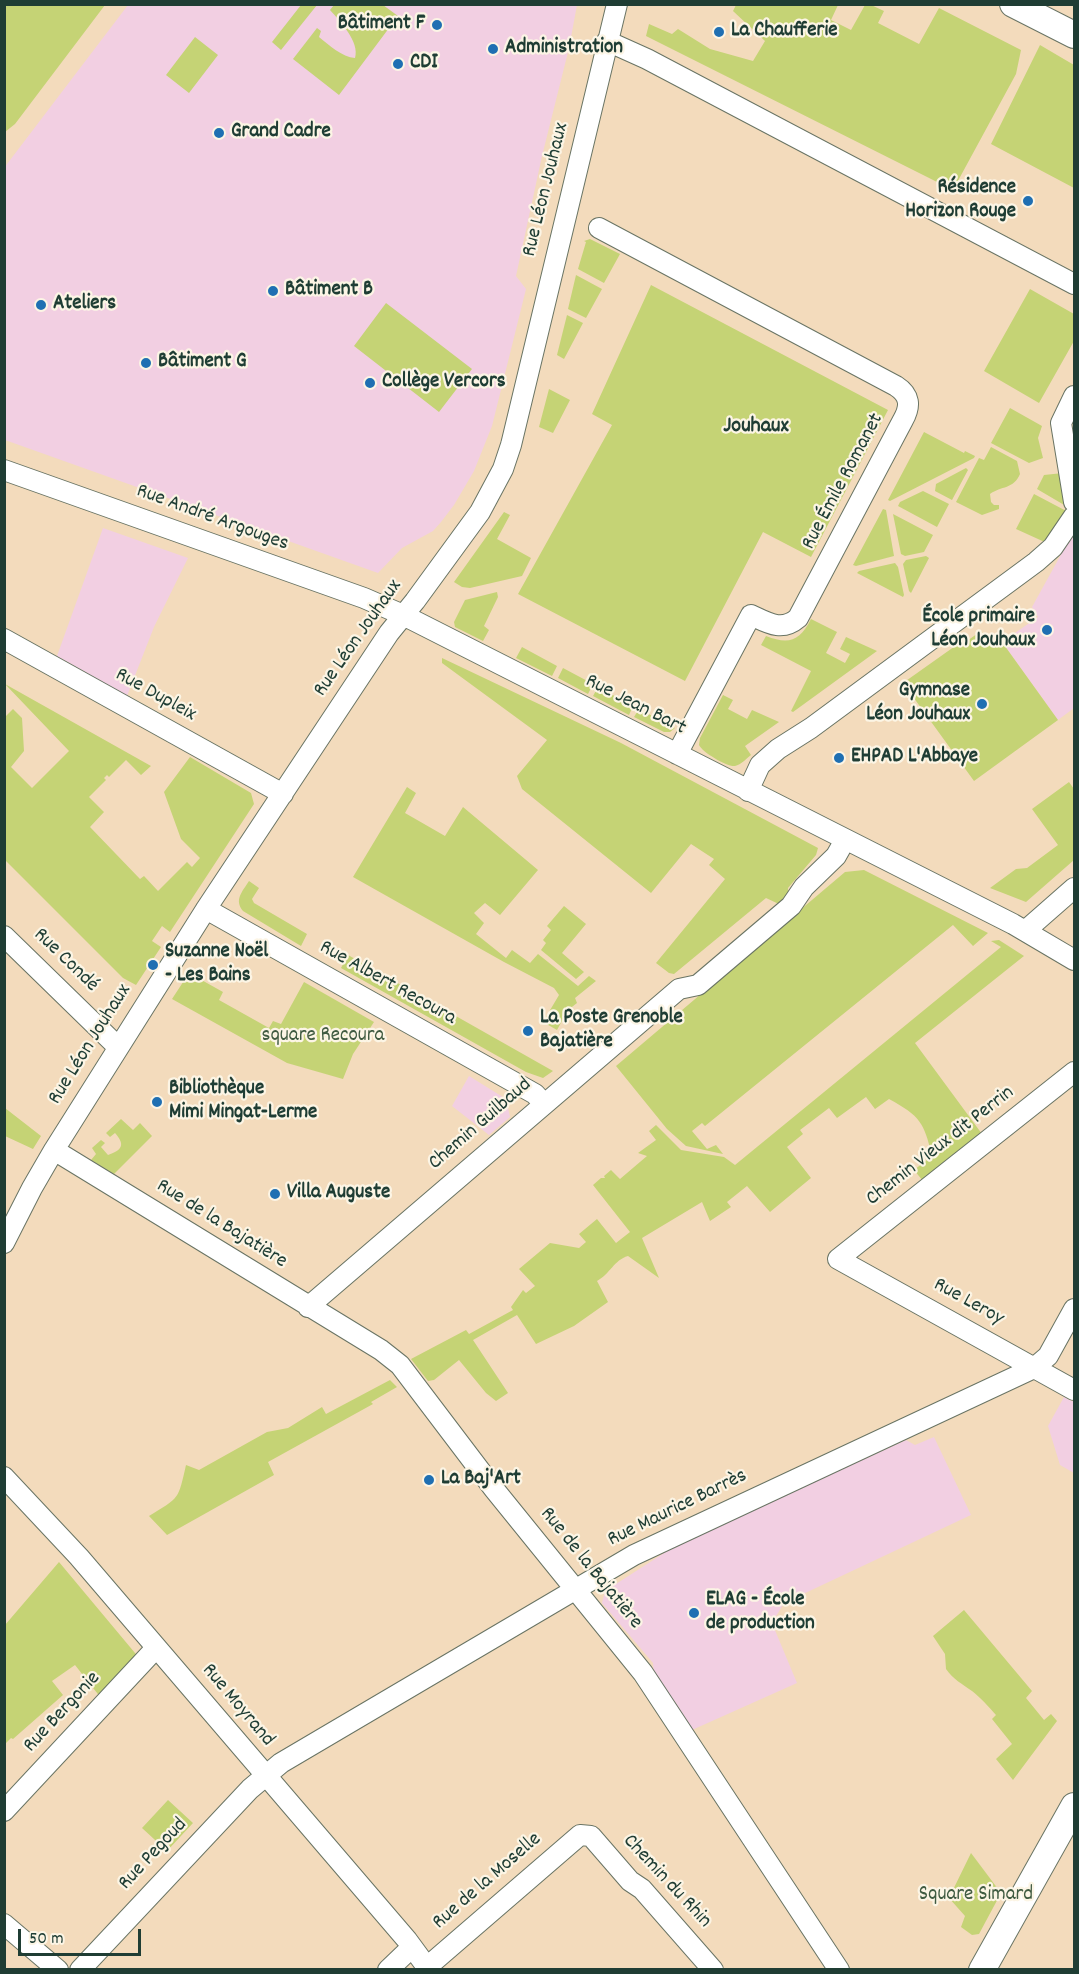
<!DOCTYPE html>
<meta charset="utf-8">
<style>
body{margin:0}
#map{position:relative;width:1079px;height:1974px;overflow:hidden;background:#f3dbbc;font-family:Dekko,sans-serif}
canvas{display:block}
.frame{position:absolute;inset:0;border:6px solid #1f3d34;pointer-events:none}
.scale{position:absolute;left:18px;top:1929px;width:123px;height:27px;box-sizing:border-box;border:3px solid #1f3d34;border-top:0;padding-left:8px;font-size:18px;line-height:21px;white-space:nowrap;color:#1f3d34;-webkit-text-stroke:4px #fcf5e5;paint-order:stroke}
</style>
<div id="map">
<canvas width="1079" height="1974"></canvas>
<div class="frame"></div>
<div class="scale">50 m</div>
</div>
<script>
const ctx = document.querySelector('canvas').getContext('2d');
ctx.lineJoin = 'round';
function paint(path, color) {
  ctx.fillStyle = color;
  ctx.fill(path, 'evenodd');
}
function strokePath(path, color, width, dash) {
  ctx.strokeStyle = color;
  ctx.lineWidth = width;
  ctx.lineCap = dash ? 'butt' : 'round';
  ctx.setLineDash(dash || []);
  ctx.stroke(path);
}
function write(font, color, halo, rows, align = 'center') {
  ctx.font = font + ' Dekko,sans-serif';
  ctx.lineWidth = 4.5;
  ctx.setLineDash([]);
  ctx.textBaseline = 'middle';
  ctx.strokeStyle = halo;
  ctx.fillStyle = color;
  for (const [text, x, y, turn = 0] of rows) {
    ctx.save();
    ctx.translate(x, y);
    ctx.rotate((+turn || 0) * Math.PI / 180);
    ctx.textAlign = isNaN(turn) ? turn : align;
    if (halo) ctx.strokeText(text, 0, 0);
    ctx.fillText(text, 0, 0);
    ctx.restore();
  }
}
const built = new Path2D(`
 M128,5H577L569,48L542,156L516,276L526,289L492,426L474,471L454,505L441,522L433,531L402,548L378,573L5,440L4,168Z
 M103,528L188,558L154,627L127,696L57,656Z
 M1074,531V708L1058,720L1002,642L1038,617L1032,607Z
 M469,1076L506,1099L510,1117L489,1135L452,1106Z
 M1064,1397L1074,1402V1473L1060,1465L1048,1426Z
 M934,1437L971,1515L784,1603L772,1623L797,1683L692,1730L675,1702L654,1675L653,1663L602,1603L605,1591L672,1548L790,1493L906,1440L915,1445Z`);
const green = new Path2D(`
 M869,4L884,11L878,23L919,44L939,8L1021,50L1016,74L953,190L646,36L649,24L672,34L678,29L710,49L753,61L765,41L733,11L736,5H838L831,20L851,30L865,5Z
 M4,5H105L15,124L5,132Z
 M301,5H317L281,50L272,42Z
 M334,5H383L398,16L339,95L293,59L317,28L321,31L319,37C329,45 342,57 355,58C360,42 340,21 330,10Z
 M195,37L218,55L189,93L166,75Z
 M1040,45L1074,65V188L991,144Z
 M590,239L620,254L604,283L578,269L586,242L584,241Z
 M576,275L602,289L586,318L568,309Z
 M651,285L888,410L811,557L763,532L685,681L518,594L612,425L592,414Z
 M1030,289L1074,314V341L1039,403L984,371Z
 M386,303L472,369L439,412L354,346Z
 M567,315L583,323L564,359L557,355Z
 M549,389L570,400L553,433L539,427Z
 M1010,408L1042,426L1038,438L1043,458L1029,463L991,443Z
 M924,432L964,453L965,451L975,456L974,458L890,501L888,500Z
 M991,447L1017,461L1020,474C1014,489 1001,486 990,494L991,502L994,505H999V509L982,515L956,502L979,458L984,460Z
 M966,468L968,470L952,500L935,491L936,484Z
 M1063,473L1071,509L1037,489L1044,475Z
 M923,491L949,504L937,527L898,506L900,502Z
 M1034,494L1072,514L1049,544L1016,529Z
 M883,509L886,510L894,556L856,566L853,565Z
 M504,512L510,515L497,539L531,558L522,576L470,588L462,587L454,582Z
 M893,514L933,535L924,552L905,556L901,554Z
 M926,556L929,558L911,593L909,591L903,564L906,560Z
 M895,563L898,567L904,595L903,597L857,573L859,571Z
 M497,592L498,597L484,626L489,630L483,641L455,627L454,622L465,600Z
 M811,619L837,632L826,653L845,663L850,654L840,649L846,637L877,651L793,712L791,711L811,671L761,645L766,636C789,645 800,641 811,619Z
 M981,631L994,648L1002,642L1058,720L974,781L903,683L958,644L960,646Z
 M522,647L557,666L552,676L516,658Z
 M442,658L621,743L818,848L816,855L788,888V898L781,905L766,898L674,974L669,973L656,963L725,879L709,865L714,859L691,844L651,893L522,789L517,776L547,740L442,663Z
 M563,668L593,684L588,694L558,678Z
 M5,684L151,766L141,775L126,760L109,777L107,775L104,778L106,780L89,797L104,812L90,827L140,879L144,876L158,891L187,862L192,867L200,858L181,839L164,792L190,757L251,793L254,804L170,932L162,926L152,941L161,947L136,985L123,978L5,860V717L13,709L22,718L24,751L11,767L32,788L69,751Z
 M598,687L633,706L629,715L593,696Z
 M723,695L733,700L728,709L747,719L752,710L779,722L745,746L751,755C747,758 741,765 735,766C727,767 702,752 699,745L700,738Z
 M639,709L675,728L670,732H664L634,717Z
 M1069,782L1074,789V860L1026,902L990,888L1016,869L1027,868L1058,845L1032,809Z
 M407,787L416,793L405,813L445,836L463,807L538,870L500,915L485,903L474,913L484,923L476,934L506,958L512,950L530,963L538,954L578,986L589,976L596,981L575,998L577,1003L568,1010L557,1030L543,1022L559,995L554,988L504,962L353,877Z
 M864,870L988,933L973,946L953,925L705,1126L702,1123L692,1131L707,1149L716,1145L723,1154L686,1146L667,1129L616,1066L845,872Z
 M249,881L259,888L252,899L254,903L307,934L301,946L243,911C234,900 242,892 249,881Z
 M564,906L586,924L562,953L584,972L576,979L541,950L546,943L543,940L551,930L547,926Z
 M999,940L1024,956L915,1043L982,1134L923,1181L914,1170L932,1156C924,1122 920,1116 889,1099L875,1109L866,1097L837,1118L829,1108L800,1130L803,1134L787,1147L811,1178L770,1212L747,1186L727,1202L731,1207L710,1221L702,1202L642,1238L659,1278L628,1256C614,1260 610,1274 597,1281L608,1302L574,1326L536,1344L517,1315L473,1340L508,1393L496,1401L486,1393L459,1360L434,1380L428,1381L411,1359L466,1330L469,1334L513,1310L511,1307L523,1290L526,1293L535,1286L519,1269L550,1243L579,1248L586,1242L579,1234L597,1219L616,1243L630,1232L593,1185L601,1178H605L604,1176L611,1170L620,1179L647,1156L638,1153L656,1140L649,1131L656,1125L681,1150L724,1157L735,1165L1001,947L991,941Z
 M348,955L553,1071L543,1078L526,1072L341,968Z
 M189,973L223,992L219,1000L269,1028L273,1021L281,1024L304,982L374,1022L353,1054L343,1079L287,1063L172,999Z
 M5,1108L41,1136L33,1149L5,1136Z
 M121,1119L133,1130L140,1123L152,1136L114,1174L91,1160L96,1154L92,1148L101,1140L105,1143L101,1147L108,1155C123,1150 125,1144 115,1133L110,1137L106,1133Z
 M390,1380L397,1387L371,1402L373,1404L268,1462L274,1475L167,1535L149,1516C180,1497 178,1500 186,1465L199,1470L267,1432L288,1428L322,1407L326,1414Z
 M59,1562L140,1659L101,1698L75,1665L52,1681L63,1695L13,1739L11,1738L5,1744V1625Z
 M964,1610L1032,1691L1026,1698L1044,1720L1051,1714L1057,1721L1013,1780L996,1759L1012,1744L992,1719L996,1715C990,1708 979,1696 972,1691C962,1684 953,1679 946,1669L945,1654L933,1636Z
 M168,1800L193,1823L167,1851L142,1828Z
 M971,1853L1001,1893L979,1934L972,1935L961,1927L965,1916L949,1898Z`);
const minor = new Path2D(`
 M607,41L647,59L1074,284
 M599,228L896,386C910,395 911,406 903,420L798,618C782,632 768,623 751,615L677,754
 M1074,396L1061,423L1074,502
 M4,470L364,598L403,615L1013,924L1074,960
 M4,639L283,794
 M748,791L760,765L778,749L811,728L1036,562L1053,547L1074,516
 M206,909L535,1094L544,1104
 M1025,931L1074,888
 M4,936L118,1047
 M1074,1072L838,1259L1074,1390
 M54,1150L381,1350L400,1365L494,1489L643,1673L839,1970
 M4,1243L32,1188L54,1150L206,909L389,633L415,601L480,512L503,469L511,445L617,4
 M308,1307L679,989L698,985L791,906L804,887L836,856L845,840
 M4,1477L79,1557L407,1940L429,1970
 M4,1811L156,1648
 M4,1924L58,1970
 M427,1967L580,1835L591,1836L630,1881L642,1889L713,1970
 M80,1970L250,1789L281,1763L634,1555L1034,1368L1048,1356L1074,1309
 M388,1970L412,1947`);
const major = new Path2D(`
 M1013,4L1074,35
 M982,1970L1074,1806`);
const markers = [
 [437,25,6,"#1f6fb2"],
 [719,32,6,"#1f6fb2"],
 [493,49,6,"#1f6fb2"],
 [398,64,6,"#1f6fb2"],
 [219,133,6,"#1f6fb2"],
 [1028,201,6,"#1f6fb2"],
 [273,291,6,"#1f6fb2"],
 [41,305,6,"#1f6fb2"],
 [146,363,6,"#1f6fb2"],
 [370,383,6,"#1f6fb2"],
 [1047,630,6,"#1f6fb2"],
 [982,704,6,"#1f6fb2"],
 [839,758,6,"#1f6fb2"],
 [153,965,6,"#1f6fb2"],
 [528,1031,6,"#1f6fb2"],
 [157,1102,6,"#1f6fb2"],
 [275,1194,6,"#1f6fb2"],
 [429,1480,6,"#1f6fb2"],
 [694,1613,6,"#1f6fb2"]
];
const poiNames = [
 ["Bâtiment F",425,25,"right"],
 ["La Chaufferie",731,32],
 ["Administration",505,49],
 ["CDI",410,64],
 ["Grand Cadre",231,133],
 ["Résidence",1016,189,"right"],
 ["Horizon Rouge",1016,213,"right"],
 ["Bâtiment B",285,291],
 ["Ateliers",53,305],
 ["Bâtiment G",158,363],
 ["Collège Vercors",382,383],
 ["École primaire",1035,618,"right"],
 ["Léon Jouhaux",1035,642,"right"],
 ["Gymnase",970,692,"right"],
 ["Léon Jouhaux",970,716,"right"],
 ["EHPAD L'Abbaye",851,758],
 ["Suzanne Noël",165,953],
 ["- Les Bains",165,977],
 ["La Poste Grenoble",540,1019],
 ["Bajatière",540,1043],
 ["Bibliothèque",169,1090],
 ["Mimi Mingat-Lerme",169,1114],
 ["Villa Auguste",287,1194],
 ["La Baj'Art",441,1480],
 ["ELAG - École",706,1601],
 ["de production",706,1625]
];
const streetNames = [
 ["Rue Léon Jouhaux",547,190,-76],
 ["Rue Émile Romanet",844,482,-62],
 ["Rue André Argouges",212,519,20],
 ["Rue Léon Jouhaux",359,639,-55],
 ["Rue Dupleix",155,696,29],
 ["Rue Jean Bart",635,706,27],
 ["Rue Condé",65,961,44],
 ["Rue Albert Recoura",387,984,29],
 ["Rue Léon Jouhaux",91,1045,-58],
 ["Chemin Guilbaud",481,1125,-41],
 ["Chemin Vieux dit Perrin",941,1147,-38],
 ["Rue de la Bajatière",221,1225,32],
 ["Rue Leroy",968,1303,29],
 ["Rue Maurice Barrès",678,1509,-26],
 ["Rue de la Bajatière",590,1569,51],
 ["Rue Moyrand",237,1706,50],
 ["Rue Bergonie",63,1713,-47],
 ["Rue Pegoud",154,1855,-47],
 ["Rue de la Moselle",488,1882,-41],
 ["Chemin du Rhin",666,1882,47]
];
const parkNames = [
 ["square Recoura",323,1037],
 ["Square Simard",976,1896]
];
const neighbourhoodNames = [
 ["Jouhaux",756,428]
];
paint(built, '#f2cfe2');
paint(green, '#c5d375');
strokePath(minor, '#697464', 22);
strokePath(major, '#697464', 28);
strokePath(minor, '#fff', 20);
strokePath(major, '#fff', 26);
for (const [x, y, r, color] of markers) {
  const dot = new Path2D();
  dot.arc(x, y, r, 0, 2 * Math.PI);
  ctx.fillStyle = color;
  ctx.fill(dot);
  strokePath(dot, '#fcf5e5', 2);
}
write('bold 21px', '#1f3d34', '#fcf5e5', poiNames, 'left');
write('21px', '#1f3d34', '#fcf5e5', streetNames);
write('21px', '#405b41', '#fcf5e5', parkNames);
write('bold 22px', '#1f3d34', '#fcf5e5', neighbourhoodNames);
</script>
